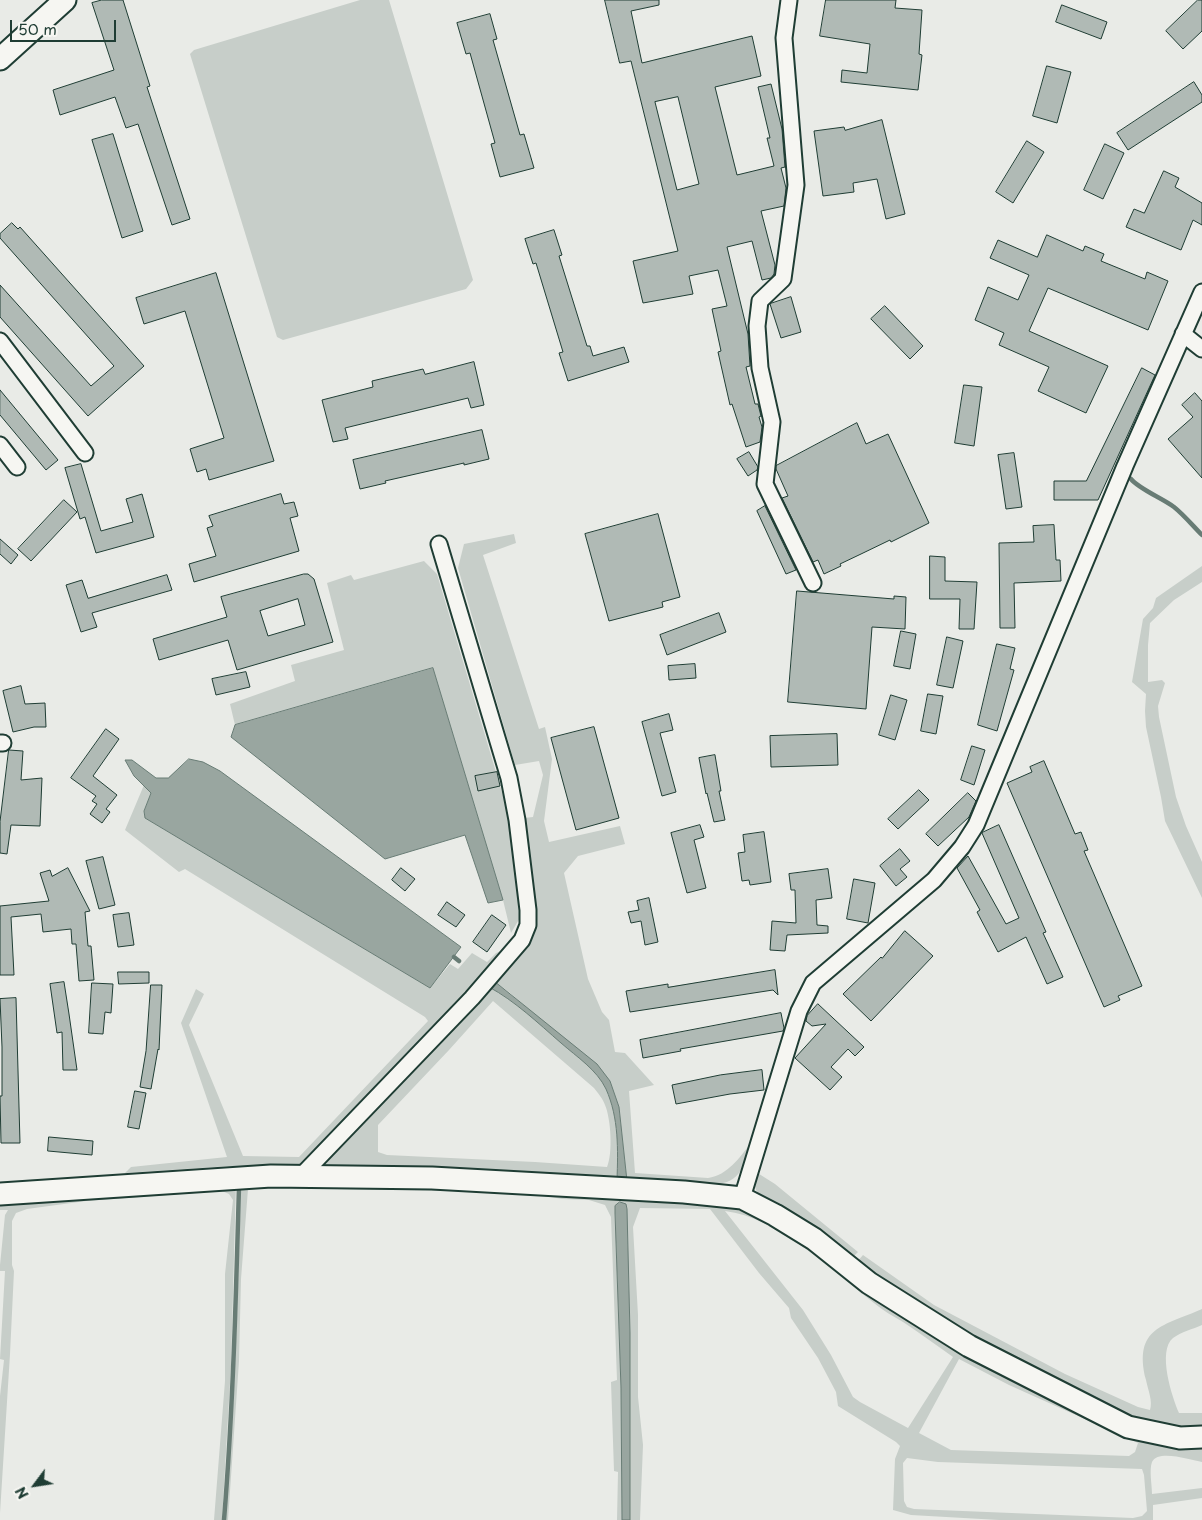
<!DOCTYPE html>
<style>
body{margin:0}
#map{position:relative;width:1202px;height:1520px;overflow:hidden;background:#e9ebe7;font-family:"Playpen Sans",sans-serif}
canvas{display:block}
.north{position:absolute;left:10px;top:1460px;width:50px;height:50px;-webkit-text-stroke:4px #f6f6f2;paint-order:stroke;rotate:239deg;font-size:14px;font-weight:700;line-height:20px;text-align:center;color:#1f3d34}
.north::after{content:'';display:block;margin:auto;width:18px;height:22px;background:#1f3d34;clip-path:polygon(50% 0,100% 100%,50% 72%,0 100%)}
.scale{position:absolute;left:10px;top:20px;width:106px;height:22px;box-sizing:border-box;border:2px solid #1f3d34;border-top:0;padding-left:6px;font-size:15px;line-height:18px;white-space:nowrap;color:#1f3d34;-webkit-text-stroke:4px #f6f6f2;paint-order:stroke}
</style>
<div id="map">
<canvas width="1202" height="1520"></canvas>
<div class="north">N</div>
<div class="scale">50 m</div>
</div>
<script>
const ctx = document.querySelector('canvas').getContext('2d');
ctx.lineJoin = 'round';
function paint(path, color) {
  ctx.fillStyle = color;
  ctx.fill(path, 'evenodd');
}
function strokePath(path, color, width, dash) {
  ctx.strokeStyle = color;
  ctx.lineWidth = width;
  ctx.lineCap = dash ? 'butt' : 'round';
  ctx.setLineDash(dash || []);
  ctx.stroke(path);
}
const green = new Path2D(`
 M360,0H389L473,280L466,289L283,340L277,337L190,54L194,50Z
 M514,534L516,543L483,555L539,729L545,727L552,759L544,821L549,842L620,826L625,844L578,856L564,873L588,979L602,1012L609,1020L615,1052L625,1053L654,1085L629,1091L635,1173L708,1178C728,1175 739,1158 751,1143C744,1163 743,1180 719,1184L627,1181L619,1108L610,1081L510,993L494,981L523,950L524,818L533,817L543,775L539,761L515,765L458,568L464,544Z
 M424,561L437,574L510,819L521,896V916L511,933L503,900L433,668L235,725L230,704L295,681L291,665L344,650L327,583L351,575L354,580Z
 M1202,566V582L1174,600L1150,623L1148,645V682L1162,680L1165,683L1158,706L1159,717L1176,797L1186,826L1202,862V898L1165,821L1161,797L1146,727L1145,711L1146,694L1132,682L1143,619L1153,608L1156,598Z
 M144,785L151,793L144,811L145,818L430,988L450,964L458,969L472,953L487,962L496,953L514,946L306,1165L297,1168L230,1166L125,1173L131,1167L227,1157L181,1023L196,989L204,994L189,1025L243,1156L299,1157L428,1021L425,1017L185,869L179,872L125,830Z
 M489,987C515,1001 538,1023 561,1043C577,1057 597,1070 606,1089C619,1118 618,1150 617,1180L322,1168L319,1164ZM493,1001L594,1088C598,1093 603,1099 605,1105C611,1119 613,1153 607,1167L535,1162L387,1155L378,1152V1125L449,1050Z
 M756,1172L775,1184L858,1252L850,1260L758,1193C753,1186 754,1181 756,1172Z
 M296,1182L690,1200L750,1209L979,1361L1202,1444V1462C1191,1460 1158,1449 1152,1462C1149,1470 1152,1485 1152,1494L1202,1488V1498L1153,1505V1520H999L911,1515L893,1510L895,1459L900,1446L896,1442L838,1406L836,1392L818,1358L791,1318L789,1308L759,1273L710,1209L640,1208L633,1227L638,1315V1397L643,1445L640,1520H630V1333L626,1204L615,1206L621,1388L622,1520H617L618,1472L614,1471L611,1382L617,1380L611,1217L605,1205L589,1200L562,1199L539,1195L464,1191L273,1188L248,1189L241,1279L239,1361L228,1520H225C235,1408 238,1296 241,1183ZM725,1211C777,1217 833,1271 874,1303C882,1310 893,1316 903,1322C920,1333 936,1345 953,1357L908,1428L860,1402L853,1397L831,1355L803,1310ZM959,1359L1009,1385L1138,1443L1135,1452L1129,1456L951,1450L919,1433ZM907,1458L938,1462L1142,1469L1144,1475L1147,1511L1142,1516L1133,1518L914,1509L907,1507L904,1501L903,1463Z
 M236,1183L231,1366L222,1520H214L225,1381V1274L233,1200L229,1194L222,1191L86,1201L27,1209L16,1213L12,1221V1265L14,1271L10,1354L0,1513V1396L4,1360L0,1359L5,1271H0V1265L5,1215L8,1210H0V1198Z
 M863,1255L934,1305L1065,1374L1138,1407L1150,1410C1153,1401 1148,1390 1146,1380C1133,1327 1164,1326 1202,1309V1325C1193,1329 1181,1332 1173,1338C1157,1351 1172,1397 1179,1413H1202V1427L1173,1428L1133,1418L1004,1356L856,1263Z`);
const water = new Path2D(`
 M433,668L503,900L488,903L465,835L385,859L231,737L235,725Z
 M189,759L203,762L220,771L461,947L430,988L145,818L144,811L151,793L134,776L125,760H132L156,778H168Z
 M494,981L597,1064L610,1081L619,1107L627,1181L617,1180C618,1150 619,1118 606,1089C597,1070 577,1057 561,1043C538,1023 515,1001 489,987Z
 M620,1202L626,1204L627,1209L630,1333V1520H622L621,1388L615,1213V1206Z`);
const stream = new Path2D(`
 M1131,479C1139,489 1162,498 1174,507C1184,515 1193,526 1202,535
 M454,957L459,961
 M224,1520C233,1409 236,1297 239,1186`);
const building = new Path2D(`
 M102,0H123L150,86L147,87L190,219L172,225L138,124L126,128L115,97L60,115L53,90L114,70L92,3Z
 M605,0H659V5L631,11L642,63L752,36L761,76L715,87L737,175L774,166L767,138H770L758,87L771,84L782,129L785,167L781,168L786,188L784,206L761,211L775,265L774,274L771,278L762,280L752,241L727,247L748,334L750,366L746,367L755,404H758L761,416L759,417L762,427L760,442L746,447L732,404L730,405L718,352L721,351L712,309L727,306L718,270L689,276L693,294L643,303L633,261L678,251L631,61L620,63ZM678,97L699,184L677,190L655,102Z
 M826,0H896L895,8L922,10L919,54L922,55L918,90L841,82L842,70L867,73L870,44L820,36Z
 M1198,0H1202V31L1183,49L1166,31Z
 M1062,5L1107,22L1101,39L1056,22Z
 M490,14L497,39L493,40L520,135L524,134L534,168L500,177L491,144L495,143L470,53L466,54L457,23Z
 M1047,66L1071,72L1057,123L1033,116Z
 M1194,82L1202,95V102L1128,150L1117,133Z
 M882,120L905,214L886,219L877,179L853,183L854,192L823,196L814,131L844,127L845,130Z
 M113,134L143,231L122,238L92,140Z
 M1027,141L1044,152L1013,203L996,192Z
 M1105,144L1124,153L1103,199L1084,190Z
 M1164,171L1179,178L1175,187L1202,203V225L1193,220L1181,250L1126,227L1134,209L1144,213Z
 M12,223L18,229L20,227L144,366L88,416L0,317V285L91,386L114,366L0,238V234Z
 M554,230L562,255L559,256L587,346H590L593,356L624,347L629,362L568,381L559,353L563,352L536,263L533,264L525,239Z
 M1047,235L1083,251L1085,246L1104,254L1101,261L1145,279L1147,272L1168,281L1148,330L1048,288L1029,331L1108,366L1086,413L1038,391L1049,367L999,345L1004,333L975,320L988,287L1018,300L1029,275L990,258L998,240L1037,257Z
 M216,273L274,461L209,480L206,469L197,472L190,449L224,438L185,311L144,324L136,298Z
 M791,297L801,332L781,338L770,304Z
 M885,306L923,346L910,359L871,319Z
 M474,362L484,405L471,408L468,398L345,428L348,439L333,442L322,400L373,387L372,381L423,369L425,374Z
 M1142,368L1155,375L1098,500H1054V481H1086Z
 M964,385L982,387L974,446L955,443Z
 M0,390L58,460L46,470L0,415Z
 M1195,393L1202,401V478L1168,439L1193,417L1182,405Z
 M857,423L866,444L888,434L929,523L891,542L890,540L861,554L840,564L841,566L824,574L818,560L813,562L782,498L788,496L776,469V466Z
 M482,430L489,459L464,465V463L385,481L386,483L360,489L353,460Z
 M749,452L758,467L757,470L748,476L737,459Z
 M1014,453L1022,507L1006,509L998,455Z
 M81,464L101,531L133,522L126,499L142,494L154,537L96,553L85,517L80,519L65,468Z
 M281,494L284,504L294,502L298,516L290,518L299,551L194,582L189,564L216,556L207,528L213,526L209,516Z
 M64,500L77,512L31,561L18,549Z
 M765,506L796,570L786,574L757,511Z
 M658,514L680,597L662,602L663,607L609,621L585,534Z
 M1054,525L1056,560H1060L1061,581L1014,583L1015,628H1000L999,543L1034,542L1033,526Z
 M0,539L18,555L11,564L0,554Z
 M930,556L945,557V581L977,582L974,629H959L960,599H930Z
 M304,574H308L314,579L333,642L237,670L228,640L159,660L153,639L227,617L221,597ZM298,599L305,625L268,636L260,611Z
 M167,575L172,590L92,613L97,627L81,632L66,585L82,580L88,598Z
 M797,591L894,599V596L906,597L905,629L872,627L866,709L788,702Z
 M719,613L726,632L667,655L660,635Z
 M901,631L916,634L910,669L894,666Z
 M947,637L963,641L953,688L937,685Z
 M997,644L1015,648L1010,669L1014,670L997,731L978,725Z
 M695,664L696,678L669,680L668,666Z
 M246,672L250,687L216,695L212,679Z
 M21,686L25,704L45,703L46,727H34L13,732L3,691Z
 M928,694L943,696L936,734L921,731Z
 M891,695L907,700L895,740L879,735Z
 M669,714L673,730L660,733L676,792L662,796L642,722Z
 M594,727L619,818L576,830L551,738Z
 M106,729L119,739L93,776L117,795L106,809L110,812L102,823L90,814L97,804L92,801L96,796L71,778Z
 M837,734L838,765L771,767L770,736Z
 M972,746L985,750L974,785L961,780Z
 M9,750L23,751L21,780L42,778L40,826L11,825L7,854L0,853V822Z
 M715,755L721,791H719L725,820L714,822L707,793L706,794L699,758Z
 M1044,761L1075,834L1081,832L1088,850L1084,851L1142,986L1118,996L1120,1000L1104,1007L1007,783L1032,772L1030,767Z
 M497,772L500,786L478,791L475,776Z
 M919,790L929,800L898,829L888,819Z
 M968,793L976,801L969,817L938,846L926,834Z
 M700,825L704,837L694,840L706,888L687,893L671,833Z
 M999,825L1046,932L1043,933L1063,977L1047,984L1026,937L998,952L977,912L980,910L957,868L968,856L1006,924L1019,918L982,833Z
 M764,832L771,882L750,885L749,880L742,881L738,853L745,852L743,835Z
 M900,849L910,861L900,869L907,877L896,886L880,866Z
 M103,857L115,905L99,909L86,861Z
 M68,868L90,911L85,912L88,946H91L94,980L79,981L76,944H72L71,929L43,932L41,914L11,917L14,975H0V906L49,901L40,873L50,870L52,876Z
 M401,868L415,879L405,891L392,880Z
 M828,869L832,898L816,900L817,925L828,926V933L787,935L785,951L770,950L772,921L796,923L795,890H791L789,874Z
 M854,879L875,883L868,923L847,919Z
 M649,898L658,942L645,945L641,921L631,923L628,912L639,910L637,901Z
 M447,902L465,915L456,927L438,915Z
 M129,913L134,945L118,947L113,915Z
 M492,915L506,925L487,952L473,942Z
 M905,931L933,956L871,1021L843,994L881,957L882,958Z
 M775,970L778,995L773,990L630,1012L626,991L668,984V987Z
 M118,972H149V983L119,984Z
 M64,982L69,1014L77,1070H63L62,1032L57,1033L50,984Z
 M92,983L113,984L111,1013L105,1012L103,1034L89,1033Z
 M151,985H162L159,1050L158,1049L151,1089L140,1087L146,1051Z
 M16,998L20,1143H1L0,1096H2V1047L0,999Z
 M818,1004L864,1047L855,1056L848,1049L831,1067L842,1077L830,1090L795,1058L826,1024L812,1026L806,1021L807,1016Z
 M781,1013L784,1028L783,1031L680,1049L681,1051L643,1058L640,1040Z
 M762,1070L764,1090L730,1094L676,1104L672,1085L720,1075Z
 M135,1091L146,1093L139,1129L128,1127Z
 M49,1137L93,1141L92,1155L48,1151Z`);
const street = new Path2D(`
 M789,0L784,38L796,185L783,279L760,301L757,326L760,368L772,422L765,484L813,583
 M1183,334L1202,349
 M0,341L85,453
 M0,445L17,467
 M0,743H3
 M301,1176L472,998L522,940L528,925V910L517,820L509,778L439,544
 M742,1198L799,1011L813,983L934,880L962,847L976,825L1125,466L1202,292`);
const secondary = new Path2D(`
 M0,59L65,0
 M0,1194L271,1176L432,1178L684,1192L742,1198L775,1215L814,1239L869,1283L969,1346L1128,1427L1180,1438L1202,1437`);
paint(green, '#c7cec9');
paint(water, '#99a6a0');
strokePath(water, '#687c75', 1);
strokePath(stream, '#687c75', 4.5);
paint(building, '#b0bab5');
strokePath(building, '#1f3d34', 1);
strokePath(street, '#1f3d34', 19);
strokePath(secondary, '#1f3d34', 25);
strokePath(street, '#f6f6f2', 15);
strokePath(secondary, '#f6f6f2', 21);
</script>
